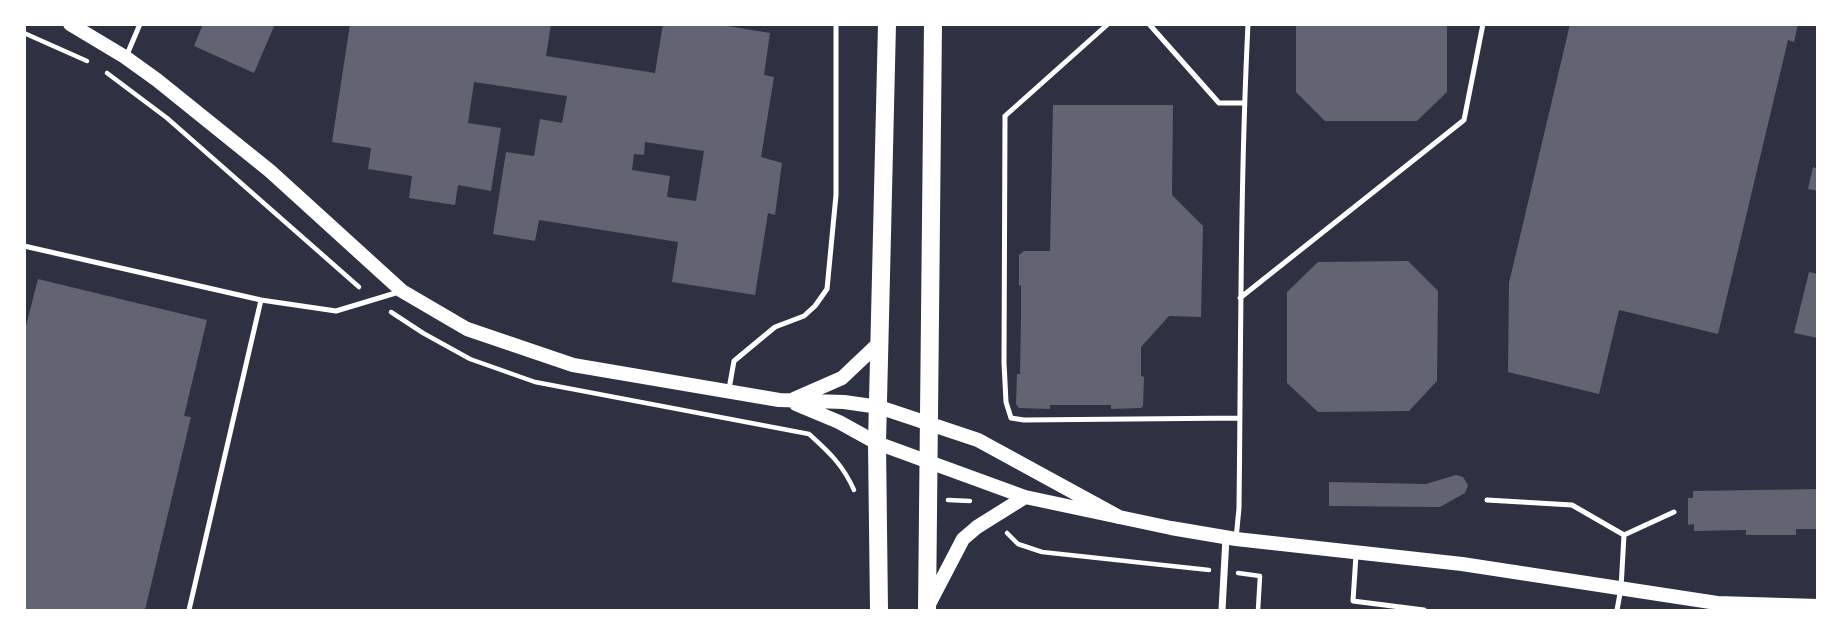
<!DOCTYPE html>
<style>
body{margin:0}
#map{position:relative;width:1842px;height:635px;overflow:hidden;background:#2d3142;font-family:Poppins,sans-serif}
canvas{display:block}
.frame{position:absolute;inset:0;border:26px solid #fff;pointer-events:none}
</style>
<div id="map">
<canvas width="1842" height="635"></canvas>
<div class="frame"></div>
</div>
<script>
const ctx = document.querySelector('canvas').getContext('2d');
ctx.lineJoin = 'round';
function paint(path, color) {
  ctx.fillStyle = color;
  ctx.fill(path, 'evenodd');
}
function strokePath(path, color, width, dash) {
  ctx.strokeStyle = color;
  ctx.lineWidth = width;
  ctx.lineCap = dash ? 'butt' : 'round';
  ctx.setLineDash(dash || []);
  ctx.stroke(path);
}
const building = new Path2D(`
 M203,24H275L254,73L194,46Z
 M350,24H551L546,56L655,73L663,24H715L770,33L764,75L774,77L761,157L782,163L775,215L768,213L755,295L672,282L678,242L539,220L535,241L493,234L506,152L534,156L540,119L562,123L567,96L474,82L468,123L501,128L491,191L458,185L455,205L409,198L412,176L368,169L371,148L332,142ZM645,142L704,151L696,201L667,197L670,176L632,170L634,154L644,155Z
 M1296,24H1447V92L1417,121H1325L1296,92Z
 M1570,24H1798L1794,42L1788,40L1718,334L1619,310L1599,394L1508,372L1509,283Z
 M1053,105H1173L1172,195L1203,226L1201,317L1169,316L1141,347V376L1144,377L1143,406L1141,408L1111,409V405H1050V409L1019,408L1016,404L1017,374H1020L1021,317V285L1019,286V255L1024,251H1050Z
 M1813,167L1818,169V191L1808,189Z
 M1408,261L1438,291L1437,381L1409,411L1318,412L1287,383V292L1318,262Z
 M1809,272L1818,274V338L1794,333Z
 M38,279L207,320L184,416L191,417L145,610H24V334Z
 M1456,475L1463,477L1468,485L1465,493L1440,507L1329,506V482L1426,484Z
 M1818,489V529H1796V535H1746V530L1694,531V524L1688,525V498H1693V491Z`);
const path = new Path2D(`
 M24,33L87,61
 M107,73L167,118L359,287
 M391,312L423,333L470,359L535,382L809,434C829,452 843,465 854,490
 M948,500L970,501
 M1007,533L1018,544L1042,552L1209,570
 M1238,573L1260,576L1258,610`);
const service = new Path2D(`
 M1108,24L1005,116L1004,363L1006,402L1011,418L1024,420L1240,418
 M1149,24L1219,103H1244
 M126,57L140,24
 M24,246L261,300L336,311L399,292
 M1240,298L1464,120L1483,24
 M729,389L734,361L775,327L804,316L815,306L827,289L836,195V24
 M1487,500L1572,505L1624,535L1621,588L1617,610
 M1624,535L1674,512
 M1236,539L1239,508C1241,347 1240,186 1248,24
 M1356,555L1353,601L1424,610
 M189,610L261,300`);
const minor = new Path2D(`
 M1222,610L1226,538`);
const secondary = new Path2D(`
 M70,24L125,57L157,80L270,171L402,291L467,329L573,365L779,400L844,402L879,407L978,440L1119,517
 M794,399L842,378L880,342
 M796,404L839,422L877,443L1025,497L1171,528L1236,539L1462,564L1717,603L1818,606
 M927,608L963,539L977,527L1025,497`);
const primary = new Path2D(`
 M879,610L877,443L887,24
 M927,610L933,24`);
paint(building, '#626471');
strokePath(path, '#fff', 4.5);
strokePath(service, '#fff', 5);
strokePath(minor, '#fff', 7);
strokePath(secondary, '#fff', 14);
strokePath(primary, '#fff', 18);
</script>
